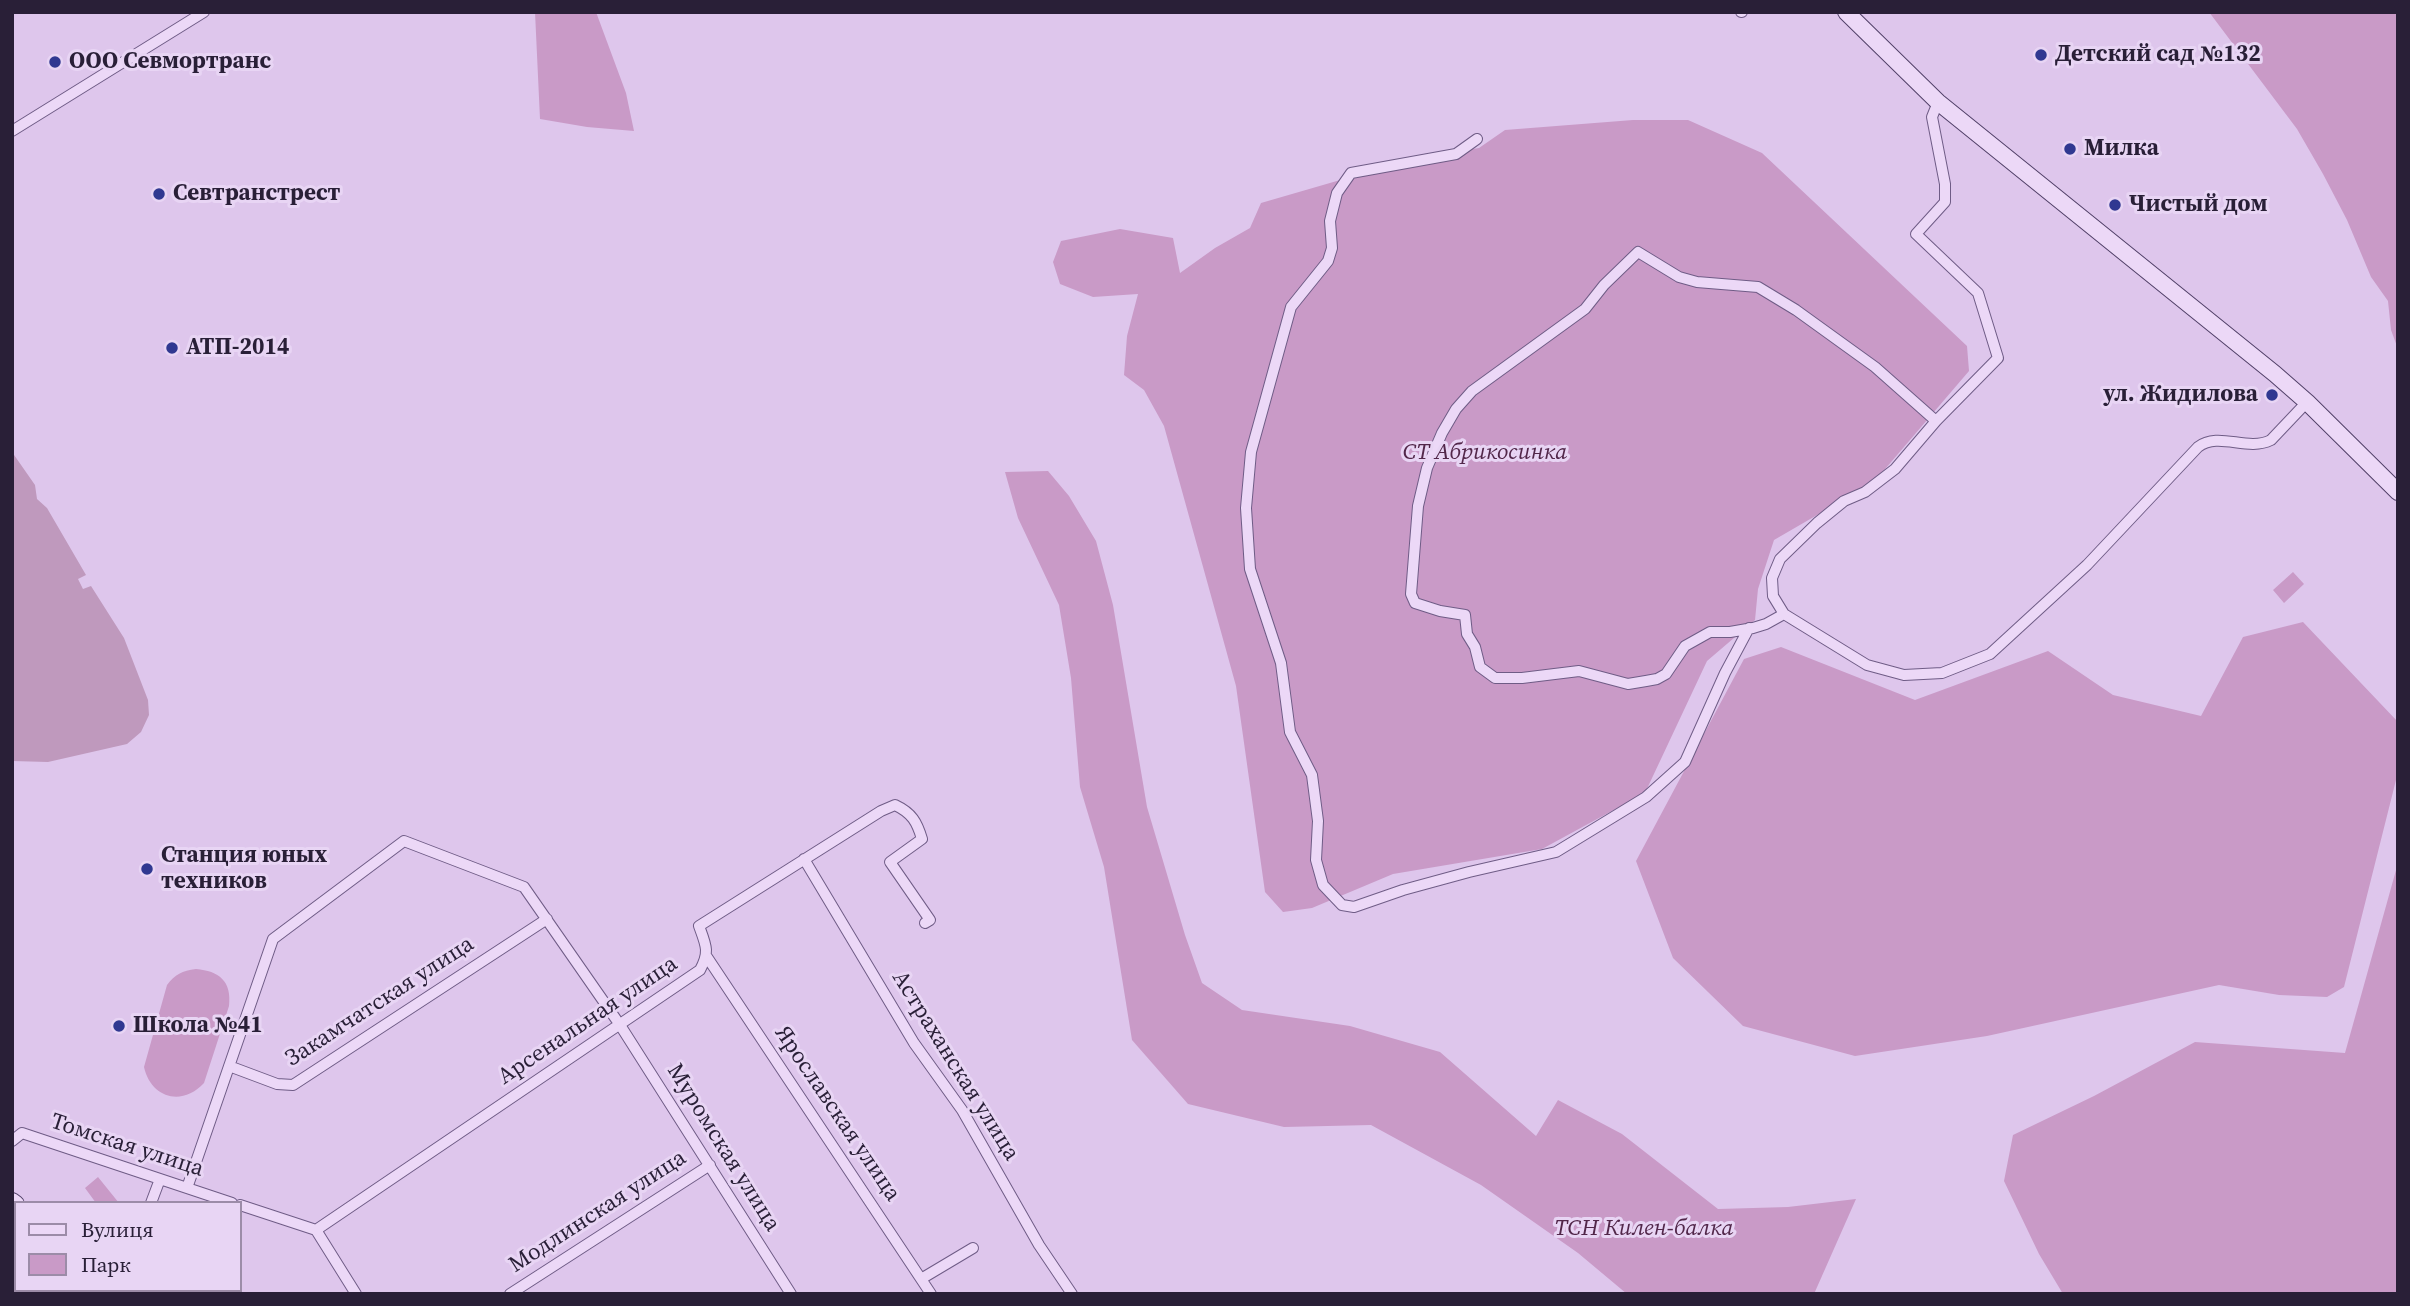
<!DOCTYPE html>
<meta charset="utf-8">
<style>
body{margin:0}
#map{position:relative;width:2410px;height:1306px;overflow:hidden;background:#dec6ec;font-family:"Source Serif 4",serif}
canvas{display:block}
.frame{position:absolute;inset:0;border:14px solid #291f37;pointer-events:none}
.legend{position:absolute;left:14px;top:1201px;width:228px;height:91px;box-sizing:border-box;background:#e8d5f4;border:2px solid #9c8ca8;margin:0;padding:9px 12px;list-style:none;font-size:21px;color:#291f37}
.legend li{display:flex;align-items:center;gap:14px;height:35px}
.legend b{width:35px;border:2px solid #9c8ca8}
</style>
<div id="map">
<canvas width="2410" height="1306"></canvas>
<div class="frame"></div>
<ul class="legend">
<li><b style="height:9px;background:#ecd8f7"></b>Вулиця</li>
<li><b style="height:19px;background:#c99ac7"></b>Парк</li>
</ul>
</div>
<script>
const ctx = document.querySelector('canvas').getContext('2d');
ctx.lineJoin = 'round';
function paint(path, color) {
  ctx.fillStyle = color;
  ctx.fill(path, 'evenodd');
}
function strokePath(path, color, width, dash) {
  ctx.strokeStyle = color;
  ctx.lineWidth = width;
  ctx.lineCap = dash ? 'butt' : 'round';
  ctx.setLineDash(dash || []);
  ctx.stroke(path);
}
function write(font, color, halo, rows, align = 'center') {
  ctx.font = font + ' "Source Serif 4",serif';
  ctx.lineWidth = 6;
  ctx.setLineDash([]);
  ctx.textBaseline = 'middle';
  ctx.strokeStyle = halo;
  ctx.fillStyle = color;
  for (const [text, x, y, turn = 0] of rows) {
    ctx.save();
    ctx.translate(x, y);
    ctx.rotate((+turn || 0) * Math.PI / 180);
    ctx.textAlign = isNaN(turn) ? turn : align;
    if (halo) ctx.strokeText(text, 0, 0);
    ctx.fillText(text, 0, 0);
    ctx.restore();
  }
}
const green = new Path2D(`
 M535,12H596L626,93L634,131L587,127L540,119Z
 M2209,12H2398V349L2391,330L2388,301L2371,277L2347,220L2323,174L2297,129Z
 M1633,120H1688L1762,153L1967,346L1969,371L1874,482L1774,540L1758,589L1755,620L1707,661L1645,793L1542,849L1393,874L1312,908L1283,912L1265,892L1236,686L1164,426L1144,390L1124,375L1127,336L1138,294L1093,297L1060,284L1053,262L1061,241L1120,229L1173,238L1180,273L1215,248L1250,228L1261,203L1416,158L1479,148L1505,130Z
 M1048,471L1069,496L1096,541L1113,605L1147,807L1185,935L1202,983L1242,1010L1350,1026L1440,1052L1536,1136L1558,1100L1622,1134L1718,1209L1788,1207L1856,1199L1814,1294H1627L1578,1253L1481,1185L1371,1125L1284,1127L1188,1104L1132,1040L1104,867L1080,787L1071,678L1059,605L1018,518L1005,472Z
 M2293,572L2304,584L2284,603L2273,590Z
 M2303,622L2398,722V772L2344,987L2327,997L2279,995L2219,985L1987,1036L1855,1056L1743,1026L1673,958L1636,861L1744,659L1781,647L1915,700L2048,651L2113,695L2201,716L2243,637Z
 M2398,863V1294H2063L2039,1254L2004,1181L2013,1135L2094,1096L2195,1042L2345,1053Z
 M196,969C219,971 232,981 229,1006L204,1083C182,1107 151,1098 144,1067L167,985C175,974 182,971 196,969Z
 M98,1177L119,1203H96L85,1188Z`);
const cemetery = new Path2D(`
 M12,452L35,485L37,499L47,508L86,575L78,579L83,589L91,586L124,638L148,700L149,715L141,732L127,744L48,762L12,761Z`);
const minor = new Path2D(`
 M1741,12H1742
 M1938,102L1932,117L1945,184V202L1916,234L1978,293L1998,358L1936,421L1895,469L1865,492L1844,501L1817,523L1780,559L1772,578L1773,596L1784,614L1867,665L1904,675L1942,673L1990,654L2087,565L2198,447C2219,431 2247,452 2271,440L2307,402
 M12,131L204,12
 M1477,139L1456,154L1351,173L1337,193L1330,221L1332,248L1328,261L1291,307L1251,452L1246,508L1250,569L1281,663L1290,732L1312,775L1318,821L1316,860L1323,885L1342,905L1354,907L1403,890L1469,872L1556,852L1646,797L1685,762L1725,673L1749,628
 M1784,614L1766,624L1753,628L1730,632H1710L1685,646L1666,674L1657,679L1646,681L1628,684L1579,671L1522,678H1495L1480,667L1475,647L1467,634L1465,615L1440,611L1415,603L1411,594L1418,506L1427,468L1442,433L1456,409L1472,391L1585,309L1604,285L1638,252L1679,277L1697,282L1758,287L1796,310L1875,367L1936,421
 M804,859L914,1043L962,1110L1039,1245L1072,1294
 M707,957L931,1294
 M229,1066L277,1084L293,1085L547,919
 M12,1141L22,1133L232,1203
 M187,1188L273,939L404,841L524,887L620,1025L791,1294
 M151,1203L160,1179
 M240,1205L316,1230L356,1294
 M316,1230L700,970C710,952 706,945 699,926L881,811L895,805C912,813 917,822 922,839L890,862L930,920L925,923
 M921,1279L973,1248
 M162,1290L164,1294
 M510,1294L710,1165`);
const secondary = new Path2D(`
 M1846,12L1938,102L2275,374L2307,402L2398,492
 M12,1201L16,1204
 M81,1290L84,1294`);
const markers = [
 [2041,55,7,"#303891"],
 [55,62,7,"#303891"],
 [2070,149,7,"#303891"],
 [159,194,7,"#303891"],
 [2115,205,7,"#303891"],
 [172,348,7,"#303891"],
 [2272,395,7,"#303891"],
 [147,869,7,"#303891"],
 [119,1026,7,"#303891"]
];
const poiNames = [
 ["Детский сад №132",2055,55],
 ["ООО Севмортранс",69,62],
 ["Милка",2084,149],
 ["Севтранстрест",173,194],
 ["Чистый дом",2129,205],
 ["АТП-2014",186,348],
 ["ул. Жидилова",2258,395,"right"],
 ["Станция юных",161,856],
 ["техников",161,882],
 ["Школа №41",133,1026]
];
const parkNames = [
 ["СТ Абрикосинка",1485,453],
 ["ТСН Килен-балка",1644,1229]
];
const streetNames = [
 ["Закамчатская улица",380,1002,-33],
 ["Арсенальная улица",588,1021,-34],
 ["Астраханская улица",955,1066,58],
 ["Ярославская улица",837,1114,56],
 ["Томская улица",127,1146,18],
 ["Муромская улица",723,1148,58],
 ["Модлинская улица",598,1212,-33]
];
paint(green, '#c99ac7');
paint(cemetery, '#bf99bd');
strokePath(minor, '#6f5c86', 12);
strokePath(secondary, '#514068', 18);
strokePath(minor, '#ecd8f7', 10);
strokePath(secondary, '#ecd8f7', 16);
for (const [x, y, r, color] of markers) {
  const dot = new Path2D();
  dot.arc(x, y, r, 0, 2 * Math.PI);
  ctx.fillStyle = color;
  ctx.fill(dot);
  strokePath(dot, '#e8d5f4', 2.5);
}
write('bold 23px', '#291f37', '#e8d5f4', poiNames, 'left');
write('italic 23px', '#52274a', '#e8d5f4', parkNames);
write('23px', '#291f37', '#e8d5f4', streetNames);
</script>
